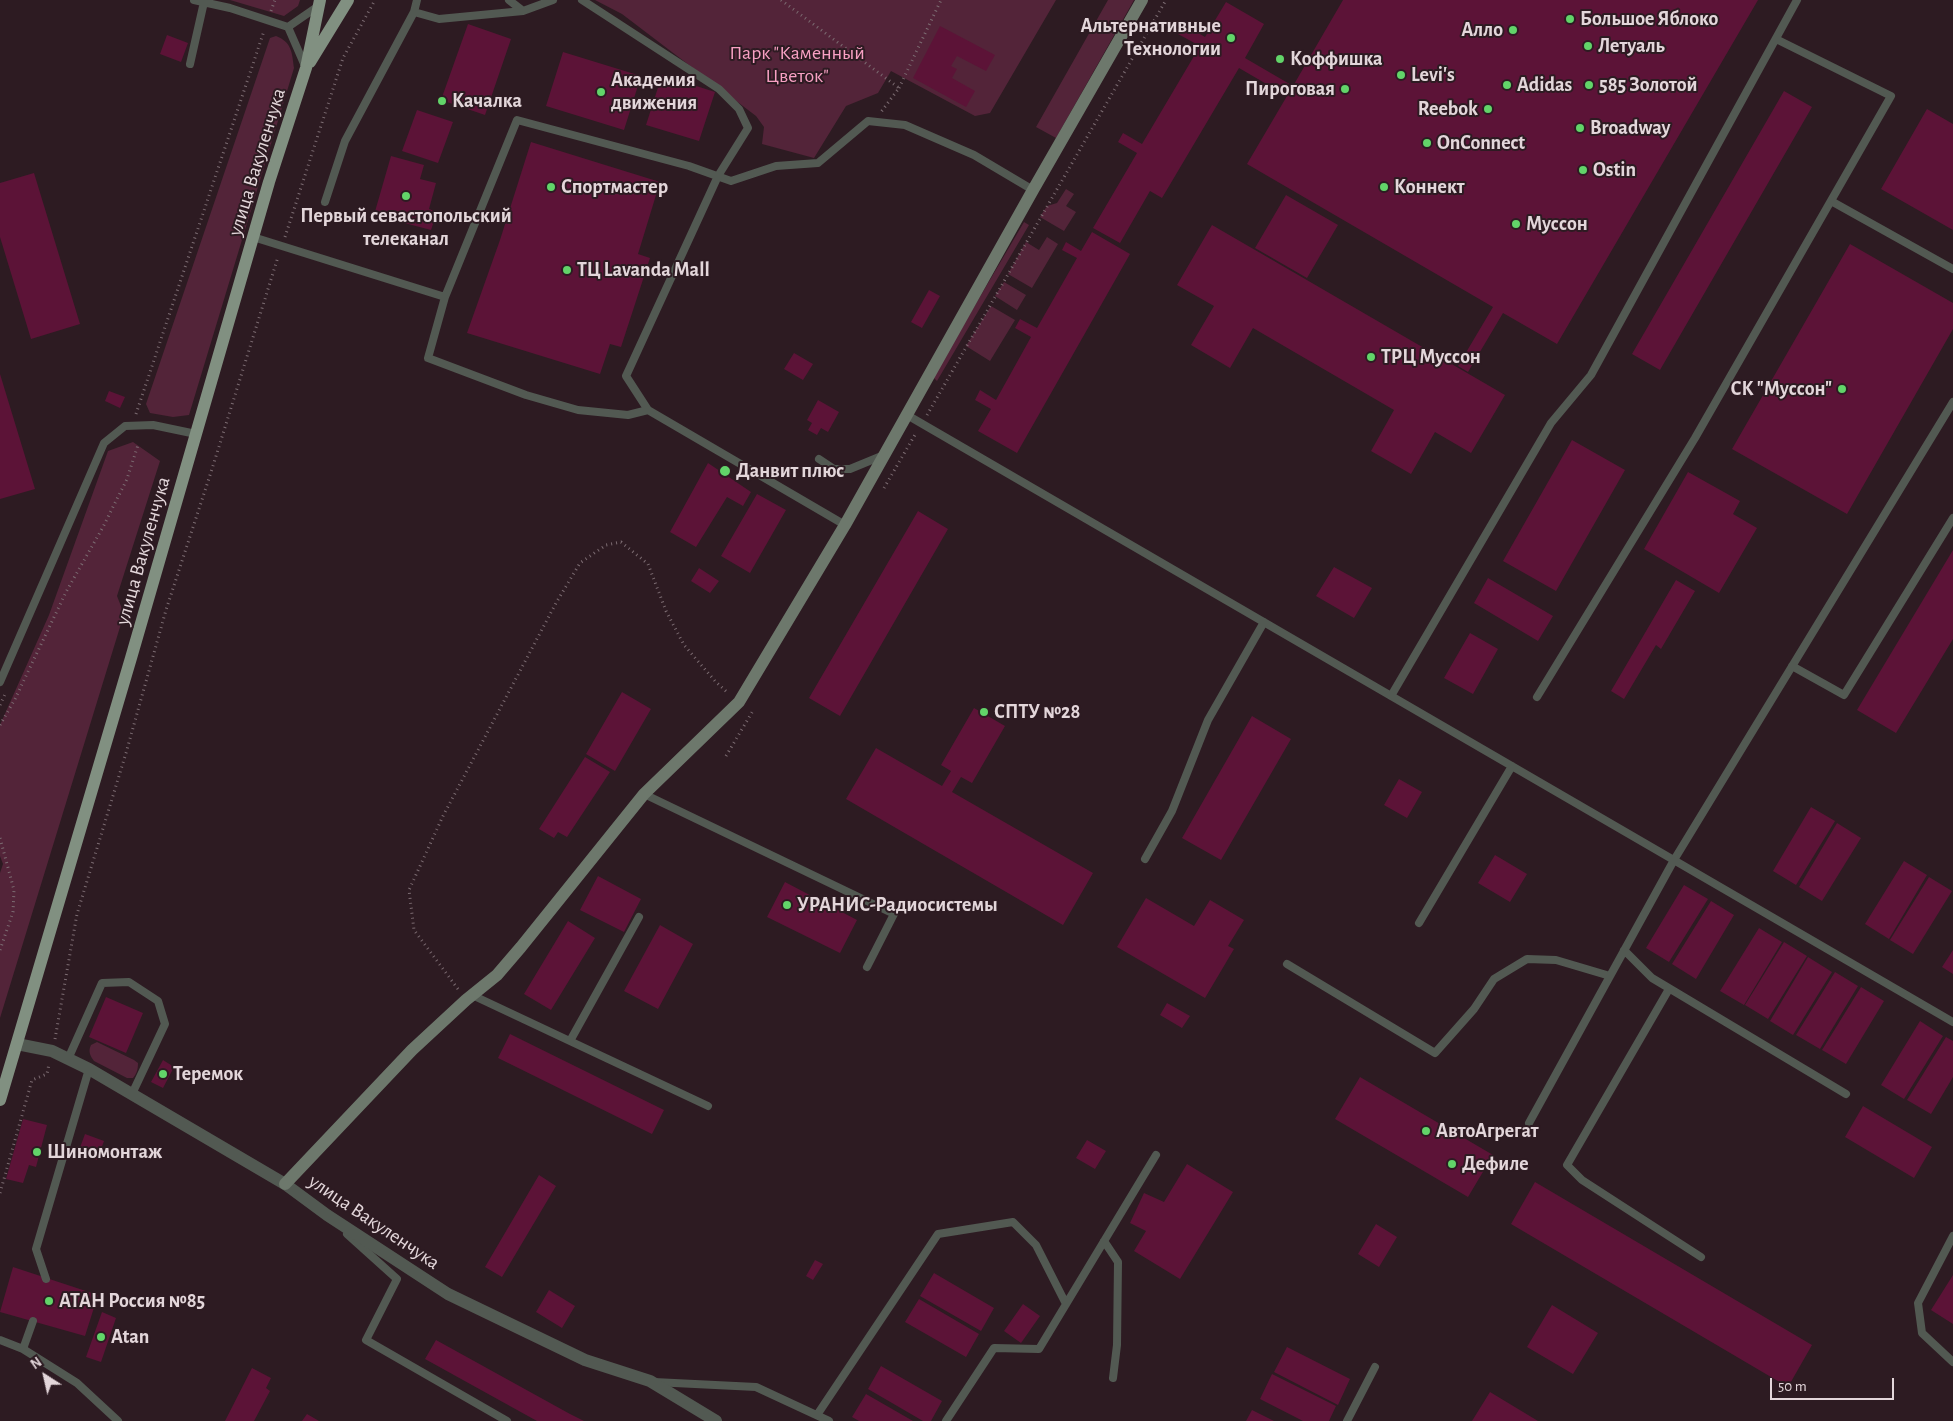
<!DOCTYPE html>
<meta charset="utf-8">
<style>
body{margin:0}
#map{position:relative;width:1953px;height:1421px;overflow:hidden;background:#2d1b22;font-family:"Alegreya Sans",sans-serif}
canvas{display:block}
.north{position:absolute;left:20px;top:1351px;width:50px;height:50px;-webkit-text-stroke:4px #2d1b22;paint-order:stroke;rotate:325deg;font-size:14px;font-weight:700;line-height:20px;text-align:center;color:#e3d6da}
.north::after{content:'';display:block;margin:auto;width:18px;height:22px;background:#e3d6da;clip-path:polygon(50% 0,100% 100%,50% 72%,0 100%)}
.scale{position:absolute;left:1770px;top:1378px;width:124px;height:22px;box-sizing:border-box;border:2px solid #e3d6da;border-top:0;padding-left:6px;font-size:15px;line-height:18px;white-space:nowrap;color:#e3d6da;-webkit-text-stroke:4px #2d1b22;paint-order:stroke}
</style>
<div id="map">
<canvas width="1953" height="1421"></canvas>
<div class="north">N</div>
<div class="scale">50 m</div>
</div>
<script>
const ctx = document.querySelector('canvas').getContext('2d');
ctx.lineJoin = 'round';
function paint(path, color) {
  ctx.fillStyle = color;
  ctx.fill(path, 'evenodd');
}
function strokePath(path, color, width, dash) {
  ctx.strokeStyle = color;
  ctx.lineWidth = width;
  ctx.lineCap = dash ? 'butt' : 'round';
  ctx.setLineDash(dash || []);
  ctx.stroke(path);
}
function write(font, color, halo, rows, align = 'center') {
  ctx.font = font + ' "Alegreya Sans",sans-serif';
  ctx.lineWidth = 4;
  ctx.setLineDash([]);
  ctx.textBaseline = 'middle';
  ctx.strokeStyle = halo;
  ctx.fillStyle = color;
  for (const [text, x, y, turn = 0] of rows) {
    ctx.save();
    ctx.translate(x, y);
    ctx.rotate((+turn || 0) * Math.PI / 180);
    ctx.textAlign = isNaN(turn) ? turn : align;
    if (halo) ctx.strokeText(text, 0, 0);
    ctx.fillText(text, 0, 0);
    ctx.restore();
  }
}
const green = new Path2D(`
 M230,0H300L298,6L284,16Z
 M595,0H1056L990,113L975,116L891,71L878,93L846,106L814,158L762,144L764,127L756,116L622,14Z
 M1108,0H1134L1056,138L1036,127Z
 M276,36C292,42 292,53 294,68L189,415L173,417L150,413L146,404L270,38Z
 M1066,189L1074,194L1066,206L1076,212L1064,231L1040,217L1047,206L1057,203Z
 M1024,222L1029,225L937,381L934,378V375Z
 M1047,237L1058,244L1032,288L1008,274L1026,242L1039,250Z
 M1004,282L1026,295L1017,310L995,296Z
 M991,306L1015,320L990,361L966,346Z
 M133,442L160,461L117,596L124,614L0,1018V873L3,864L0,856V725L49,615L108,451Z
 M97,1042L134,1060L138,1063C138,1069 137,1073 133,1078H127L94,1061C90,1056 88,1051 91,1045Z`);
const building = new Path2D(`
 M1343,0H1758L1557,344L1503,313L1468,372L1458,366L1493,307L1247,164L1287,96L1239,68L1162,198L1150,191L1120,243L1093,228L1137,153L1118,142L1123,133L1142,144L1200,46L1178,34L1183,24L1205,37L1226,2L1264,24L1245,58L1293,86Z
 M468,24L511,39L485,115L441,100Z
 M940,26L995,55L986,71L957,56L951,66L957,69L952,78L975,91L966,107L913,78Z
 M167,35L188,43L181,62L160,54Z
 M563,52L641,76L624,130L546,106Z
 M662,75L715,92L699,141L646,125Z
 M1784,91L1812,107L1660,370L1632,354Z
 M1927,109L1953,124V230L1881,189Z
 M417,110L453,122L438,163L402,151Z
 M531,142L660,182L638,254L650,258L621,347L610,344L600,374L467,333L500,240Z
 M391,156L424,165L420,179L436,183L429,209L437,212L431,230L374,215Z
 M34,173L80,324L31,339L0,237V183Z
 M1286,195L1338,225L1307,278L1255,248Z
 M1212,225L1505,395L1471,453L1435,432L1411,474L1371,451L1394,410L1253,328L1230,368L1191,345L1214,306L1177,285Z
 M1092,232L1130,254L1017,453L978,431L991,409L975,400L980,390L996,400L1031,337L1015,328L1020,319L1037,328L1077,258L1062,250L1066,242L1081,251Z
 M1850,244L1953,303V329L1847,514L1732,449Z
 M929,290L940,296L922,328L911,322Z
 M794,353L813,364L803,380L784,369Z
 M0,374L35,489L0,499Z
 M109,391L125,397L120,408L105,401Z
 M818,400L839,412L828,432L821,428L817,435L808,430L812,423L807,420Z
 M1572,440L1625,470L1556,591L1503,561Z
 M708,463L751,492L743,506L727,497L696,547L670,532Z
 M1688,472L1740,501L1733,514L1757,528L1719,593L1644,549Z
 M757,494L786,510L750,573L721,556Z
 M918,511L948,529L840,716L809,698Z
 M1953,550V639L1896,733L1857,710Z
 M1334,567L1372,588L1354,618L1316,596Z
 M699,568L719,581L710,593L691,581Z
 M1488,578L1553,616L1538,641L1474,603Z
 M1676,580L1695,591L1661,649L1656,645L1624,699L1611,691Z
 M1470,633L1498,649L1473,694L1444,678Z
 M622,692L651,709L615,771L586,754Z
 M974,708L1005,726L972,783L961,777L952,792L1093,873L1063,925L846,799L876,748L942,786L951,771L941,765Z
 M1252,716L1291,739L1221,860L1182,838Z
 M585,757L610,772L567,837L558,832L554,838L539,829Z
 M1399,779L1422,792L1407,818L1384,805Z
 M1811,807L1835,821L1796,885L1773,871Z
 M1837,823L1861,838L1822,901L1799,887Z
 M1495,855L1527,874L1510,902L1478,883Z
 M1904,861L1927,875L1889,939L1865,924Z
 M598,876L641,899L624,932L580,910Z
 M1929,877L1952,891L1913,954L1890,940Z
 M785,882L857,920L840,953L767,917Z
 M1684,885L1708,899L1669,962L1646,948Z
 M1146,898L1194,926L1210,900L1244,920L1228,946L1234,949L1205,998L1117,947Z
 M1711,901L1734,915L1696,979L1672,964Z
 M568,921L595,938L551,1010L524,994Z
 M660,925L693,944L658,1009L624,991Z
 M1759,928L1782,942L1744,1005L1720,991Z
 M1784,942L1807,956L1768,1019L1745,1005Z
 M1953,950V974L1942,967Z
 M1808,957L1832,972L1793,1035L1770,1021Z
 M1835,972L1858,986L1820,1049L1796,1035Z
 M1861,987L1884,1001L1846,1064L1822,1050Z
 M106,997L143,1013L126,1053L89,1037Z
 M1167,1003L1190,1016L1182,1028L1160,1015Z
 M1920,1021L1943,1036L1904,1099L1881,1085Z
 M510,1034L664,1110L652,1134L498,1058Z
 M1946,1037L1953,1041V1077L1931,1114L1907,1100Z
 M163,1060L174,1067L163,1088L151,1082Z
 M1360,1077L1493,1155L1468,1197L1335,1119Z
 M1863,1106L1932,1147L1914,1178L1845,1137Z
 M23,1119L47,1125L36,1167L29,1165L23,1183L6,1179Z
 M85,1134L104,1141L97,1160L78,1153Z
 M1087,1140L1106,1151L1095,1169L1076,1158Z
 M1187,1164L1233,1192L1180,1279L1134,1251L1146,1231L1130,1223L1144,1193L1164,1202Z
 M539,1175L556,1186L502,1277L485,1267Z
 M1535,1182L1812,1345L1788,1387L1511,1224Z
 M1376,1224L1397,1237L1379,1267L1358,1254Z
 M815,1260L823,1264L813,1280L806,1276Z
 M13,1267L98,1295L85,1336L0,1312Z
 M934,1273L994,1308L981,1331L920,1296Z
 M1953,1275V1324L1931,1310Z
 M549,1290L575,1306L562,1328L536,1312Z
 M919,1299L979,1334L966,1357L905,1322Z
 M1023,1304L1040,1316L1021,1343L1004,1331Z
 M1552,1305L1598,1333L1573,1374L1527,1347Z
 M102,1312L116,1318L101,1362L86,1357Z
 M436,1340L570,1414L584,1421H537L425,1359Z
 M1287,1347L1350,1379L1338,1405L1274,1372Z
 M881,1366L942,1401L931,1421H923L868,1389Z
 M252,1368L271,1378L266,1388L270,1391L254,1421H225Z
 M1272,1374L1336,1406L1329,1421H1303L1260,1399Z
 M1490,1392L1538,1421H1472Z
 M866,1394L913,1421H859L852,1417Z
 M1252,1410L1274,1421H1246Z
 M307,1414L319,1421H302Z`);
const path = new Path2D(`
 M781,0L899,88L881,112
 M271,11L275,0
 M899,88L941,0
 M285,237L343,58L375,0
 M136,414L264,31
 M927,415L1166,0
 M884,488L916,433
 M0,705L6,692
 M0,725L15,699L66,592L103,527L127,479L138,445
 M726,756L754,709
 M0,838L14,890L13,912L0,950
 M458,989L414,930L409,890L443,816L556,603L580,563L606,545L621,542L648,564L666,611L684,645L715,681L728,693
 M55,1039L77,914L126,753L166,610L212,469L278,257
 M0,1193L32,1080L47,1074L49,1064`);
const lane = new Path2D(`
 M194,0L230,8L288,27L305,66
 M509,0L523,11L553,0
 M582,0L719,89L739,109L748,128L718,176L626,376L648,410L845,525
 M414,12L439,19L523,11
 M288,27L317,7
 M190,64L204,2
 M1831,201L1953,269
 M325,202L345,141L414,12L417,0
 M253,237L445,297L517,120L689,166L731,181L776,166L818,163L868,121L905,125L974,155L1033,190
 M445,297L428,358L526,395L578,410L628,415L648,410
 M907,415L1953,1022
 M819,459L834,469H850L884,455
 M1792,666L1844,695L1953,518
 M0,682L104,443L125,426L153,425L196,434
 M1391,696L1551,423L1591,375L1797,0
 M1537,697L1695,438L1891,96L1776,39
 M644,794L894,914L867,967
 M1145,859L1172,811L1208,720L1264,622
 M1419,923L1512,766
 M1624,950L1652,978L1846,1094
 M1287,964L1435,1053L1474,1009L1494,979L1527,959L1556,960L1610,976
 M1669,989L1567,1165L1582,1180L1701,1257
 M472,995L708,1106
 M570,1041L639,917
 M68,1059L102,983L129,982L158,1001L165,1024L132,1094
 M1529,1123L1674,860L1953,402
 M347,1234L397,1279L366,1340L507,1421
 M1953,1236L1918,1303L1922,1333L1953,1362
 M1104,1241L1118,1262L1117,1345L1113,1378
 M46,1279L36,1249L89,1069
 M0,1340L23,1349L77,1383L118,1421
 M23,1349L33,1321
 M654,1382L756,1387L829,1421
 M817,1415L938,1234L1013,1222L1036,1245L1066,1304
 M946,1421L994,1348L1039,1349L1156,1155
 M1347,1421L1375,1367`);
const street = new Path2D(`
 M17,1044L52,1051L89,1069L285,1184L327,1215L448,1294L585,1360L650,1381L716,1421`);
const secondary = new Path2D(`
 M285,1184L412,1050L466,1000L497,975L521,947L644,794L739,702L845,525L1033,190L1142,0`);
const primary = new Path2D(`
 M310,62L348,0
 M0,1100L131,658L269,182L306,68L320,0`);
const markers = [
 [1570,19,5,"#62d469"],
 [1513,30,5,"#62d469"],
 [1231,38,5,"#62d469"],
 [1588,46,5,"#62d469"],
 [1280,59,5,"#62d469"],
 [1401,75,5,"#62d469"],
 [1507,85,5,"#62d469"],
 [1589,85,5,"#62d469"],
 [1345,89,5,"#62d469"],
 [601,92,5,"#62d469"],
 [442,101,5,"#62d469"],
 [1488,109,5,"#62d469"],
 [1580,128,5,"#62d469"],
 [1427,143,5,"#62d469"],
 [1583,170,5,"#62d469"],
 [551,187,5,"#62d469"],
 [1384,187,5,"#62d469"],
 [406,196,5,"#62d469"],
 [1516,224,5,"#62d469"],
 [567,270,5,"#62d469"],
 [1371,357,5,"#62d469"],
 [1842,389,5,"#62d469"],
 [725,471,6,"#62d469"],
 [984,712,5,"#62d469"],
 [787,905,5,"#62d469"],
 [163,1074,5,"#62d469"],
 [1426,1131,5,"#62d469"],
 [37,1152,5,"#62d469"],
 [1452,1164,5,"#62d469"],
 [49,1301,5,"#62d469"],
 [101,1337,5,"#62d469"]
];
const poiNames = [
 ["Большое Яблоко",1580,19],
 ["Альтернативные",1221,26,"right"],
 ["Технологии",1221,49,"right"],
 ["Алло",1503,30,"right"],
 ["Летуаль",1598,46],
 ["Коффишка",1290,59],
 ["Levi's",1411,75],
 ["Академия",611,80],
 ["движения",611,103],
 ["Adidas",1517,85],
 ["585 Золотой",1599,85],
 ["Пироговая",1335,89,"right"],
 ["Качалка",452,101],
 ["Reebok",1478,109,"right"],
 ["Broadway",1590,128],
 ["OnConnect",1437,143],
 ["Ostin",1593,170],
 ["Спортмастер",561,187],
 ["Коннект",1394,187],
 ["Первый севастопольский",406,216,"center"],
 ["телеканал",406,239,"center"],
 ["Муссон",1526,224],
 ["ТЦ Lavanda Mall",577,270],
 ["ТРЦ Муссон",1381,357],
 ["СК \"Муссон\"",1832,389,"right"],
 ["Данвит плюс",736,471],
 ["СПТУ №28",994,712],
 ["УРАНИС-Радиосистемы",797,905],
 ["Теремок",173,1074],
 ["АвтоАгрегат",1436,1131],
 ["Шиномонтаж",47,1152],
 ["Дефиле",1462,1164],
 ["АТАН Россия №85",59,1301],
 ["Atan",111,1337]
];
const parkNames = [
 ["Парк \"Каменный",797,53],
 ["Цветок\"",797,76]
];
const streetNames = [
 ["улица Вакуленчука",257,162,-73],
 ["улица Вакуленчука",143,551,-74],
 ["улица Вакуленчука",374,1222,34]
];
paint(green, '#532439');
paint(building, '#5c1337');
strokePath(path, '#7c6c72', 3, [1, 4]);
strokePath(lane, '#525952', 8);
strokePath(street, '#525952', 12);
strokePath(secondary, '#6d786c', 12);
strokePath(primary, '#819081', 12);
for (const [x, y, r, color] of markers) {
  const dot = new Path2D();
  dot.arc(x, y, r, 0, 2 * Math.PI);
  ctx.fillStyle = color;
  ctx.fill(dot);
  strokePath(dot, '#2d1b22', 2);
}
write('bold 20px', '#e3d6da', '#2d1b22', poiNames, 'left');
write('20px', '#f8a0c3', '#2d1b22', parkNames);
write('20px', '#e3d6da', '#2d1b22', streetNames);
</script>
